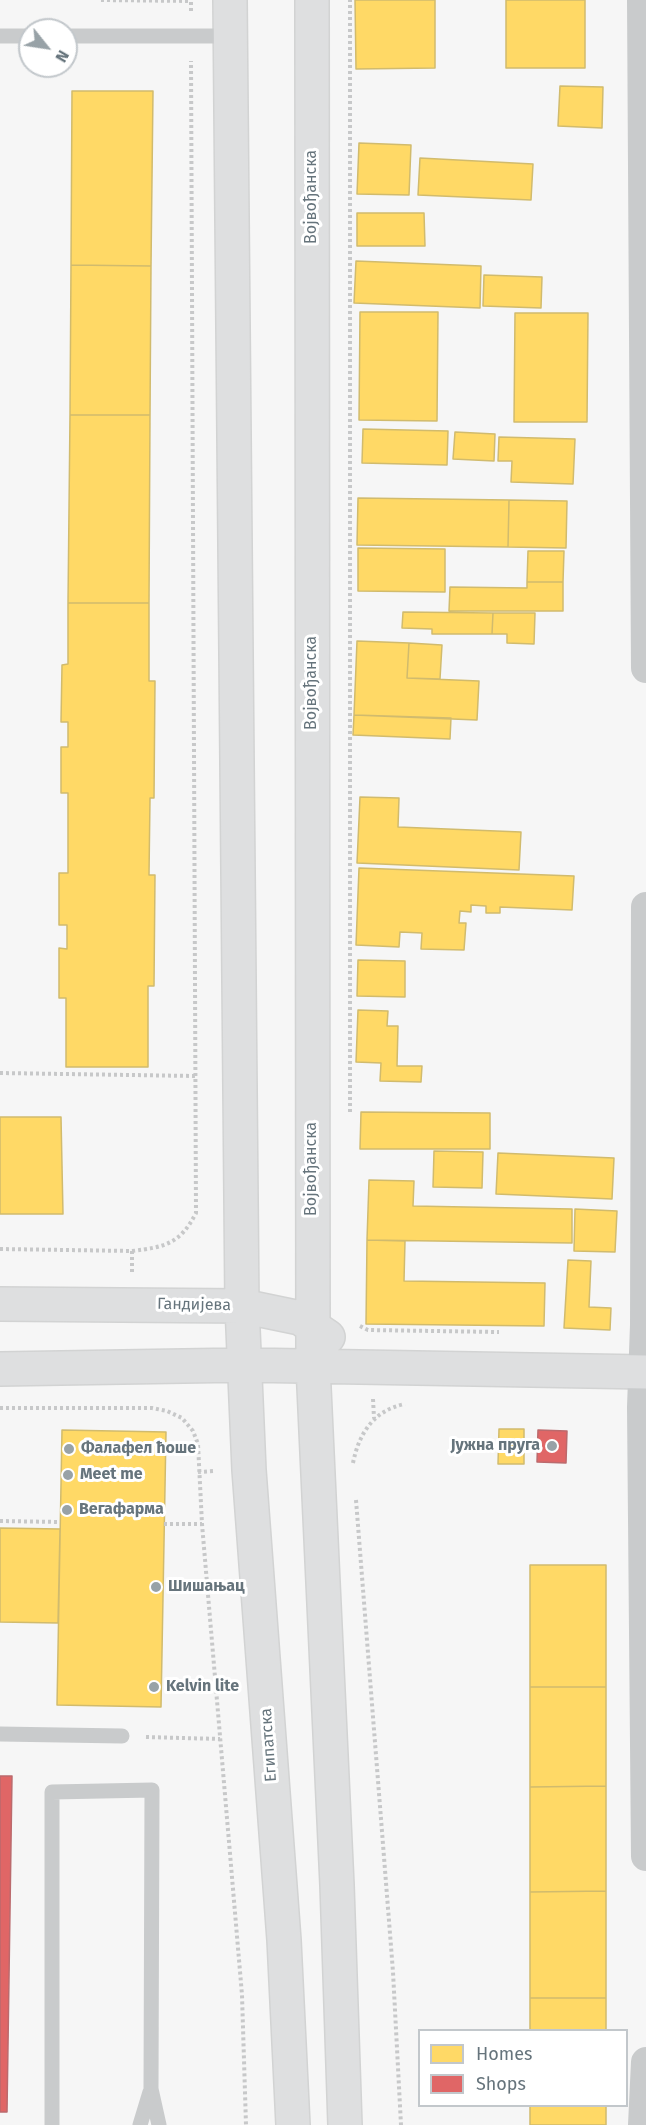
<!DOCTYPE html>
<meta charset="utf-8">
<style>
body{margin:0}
#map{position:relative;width:646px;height:2125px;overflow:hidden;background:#f6f6f6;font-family:"Fira Sans",sans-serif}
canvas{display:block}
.legend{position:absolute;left:418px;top:2029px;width:210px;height:78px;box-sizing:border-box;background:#fff;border:2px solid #c2c7cb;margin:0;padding:8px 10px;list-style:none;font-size:18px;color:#66747c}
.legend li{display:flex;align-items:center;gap:12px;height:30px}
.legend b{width:30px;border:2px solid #c2c7cb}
.north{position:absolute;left:18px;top:18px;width:60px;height:60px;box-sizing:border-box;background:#fff;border:2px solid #c2c7cb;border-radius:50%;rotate:120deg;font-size:16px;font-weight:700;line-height:24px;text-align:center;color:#66747c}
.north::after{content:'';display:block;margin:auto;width:21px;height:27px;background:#98a2a7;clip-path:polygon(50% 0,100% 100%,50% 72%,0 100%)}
</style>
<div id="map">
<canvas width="646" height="2125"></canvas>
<ul class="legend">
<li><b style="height:16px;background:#ffd966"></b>Homes</li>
<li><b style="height:16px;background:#e06666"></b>Shops</li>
</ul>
<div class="north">N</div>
</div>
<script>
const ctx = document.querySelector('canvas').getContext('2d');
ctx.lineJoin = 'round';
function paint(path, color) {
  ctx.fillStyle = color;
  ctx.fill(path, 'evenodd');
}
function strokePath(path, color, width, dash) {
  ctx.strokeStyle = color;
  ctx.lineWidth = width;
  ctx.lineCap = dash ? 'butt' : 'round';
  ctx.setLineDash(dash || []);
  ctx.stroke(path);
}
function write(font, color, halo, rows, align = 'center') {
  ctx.font = font + ' "Fira Sans",sans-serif';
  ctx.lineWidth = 6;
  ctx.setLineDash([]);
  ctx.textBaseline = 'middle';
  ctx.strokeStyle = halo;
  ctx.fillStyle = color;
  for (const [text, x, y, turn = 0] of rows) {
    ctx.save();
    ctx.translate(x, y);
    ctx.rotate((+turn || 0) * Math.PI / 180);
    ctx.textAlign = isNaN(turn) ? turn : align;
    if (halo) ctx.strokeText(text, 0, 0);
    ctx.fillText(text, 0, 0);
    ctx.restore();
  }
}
const homes = new Path2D(`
 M355,0H435V68L356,69Z
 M506,0H585V68H506Z
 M560,86L603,87L602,128L558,126Z
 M72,91H153L151,266L71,265Z
 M359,143L411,145L409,195L357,194Z
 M420,158L533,164L531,200L418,195Z
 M357,213H424L425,246H357Z
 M356,261L481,266L480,308L354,303Z
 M71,265L151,266L150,415H70Z
 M484,275L542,277L541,308L483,306Z
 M360,312H438L437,421L359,420Z
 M515,313H588L587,422H514Z
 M70,415H150L149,603H68Z
 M363,429L448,431L447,465L362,463Z
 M455,432L495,434L494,461L453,459Z
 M499,437L575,439L573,484L511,482L512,461H498Z
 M358,498L509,500L508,547L357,545Z
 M509,500L567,501L566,548L508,547Z
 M358,548L445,549V592L358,591Z
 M528,551H564L563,582H527Z
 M527,582H563V611H449L450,587L527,588Z
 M68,603H149V681H155L154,798H150L149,875H155L154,986H148V1067H66V998H59V948L67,949V925H59V873H68V793H61V747H68V722H61L62,665L68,664Z
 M403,612L493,613L492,634H432V629L402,628Z
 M493,613H535L534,644L507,643V634H492Z
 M357,641L409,643L407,678L479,681L477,720L354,715Z
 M409,643L442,645L440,679L407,678Z
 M354,715L451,718L450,739L353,735Z
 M360,797L399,798L398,827L521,832L519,870L357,863Z
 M359,868L574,876L572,910L500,907V913H486V906L471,905V912L460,911L459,923H466L464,950L421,949L422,933L400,932L399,947L356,945Z
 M358,960L405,961V997L357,996Z
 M358,1010L388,1011L387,1026H398L397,1066H422L421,1082L380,1081L381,1063L356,1062Z
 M361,1112L490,1113V1149H360Z
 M0,1117H61L63,1214H0Z
 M434,1151L483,1152L482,1188L433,1187Z
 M498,1153L614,1158L612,1199L496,1194Z
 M369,1180L414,1181L413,1206L572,1209V1243L367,1240Z
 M575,1209L617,1211L615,1252L574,1251Z
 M367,1240L405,1241L404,1281L545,1283L544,1326L366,1324Z
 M568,1260L591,1261L589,1307L611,1308L610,1330L564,1328Z
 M499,1429H524V1464H498Z
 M62,1430L166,1432L161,1707L57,1705Z
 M0,1528L60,1529L58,1623L0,1622Z
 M530,1565H606V1687H530Z
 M530,1687H606V1786L530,1787Z
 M606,1786V1891L530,1892V1787Z
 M606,1891V1998H530V1892Z
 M530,1998H606V2030H530Z
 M530,2106H606V2125H530Z`);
const shops = new Path2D(`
 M538,1430L567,1431L566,1463L537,1462Z
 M0,1776H12L7,2112H0Z`);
const path = new Path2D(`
 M101,0L191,1
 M191,11V0
 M0,1073L195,1076
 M350,1112V0
 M0,1249L132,1251C165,1247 180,1244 196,1213L191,61
 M132,1272V1251
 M360,1326L368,1330L499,1332
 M373,1399L374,1418
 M0,1408H152L167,1411L182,1418L193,1431L198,1444L202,1524L242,1995L246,2125
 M353,1463C359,1433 374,1410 405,1404
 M198,1472L215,1471
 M356,1500L393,1972L401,2125
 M0,1521L60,1522
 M164,1524H202
 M146,1737L220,1739`);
const service = new Path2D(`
 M0,36H30
 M66,36H230
 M0,1734L122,1736
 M52,2125V1792L152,1790L151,2089L159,2125
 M140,2125L150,2092`);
const minor = new Path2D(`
 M642,0L646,668
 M646,907L645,1325L642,1407L646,1856
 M643,2125L646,2062`);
const secondary = new Path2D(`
 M230,0L242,1306L249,1470L284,1940L293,2125
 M312,0L313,1366L337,1885L345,2125
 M0,1304L242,1306L300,1318L328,1337
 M0,1369L245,1365L646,1372`);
const markers = [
 [552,1446,6,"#98a2a7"],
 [69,1449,6,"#98a2a7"],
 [68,1475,6,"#98a2a7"],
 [67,1510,6,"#98a2a7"],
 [156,1587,6,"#98a2a7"],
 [154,1687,6,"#98a2a7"]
];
const streetNames = [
 ["Војвођанска",312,197,-90],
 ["Војвођанска",312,683,-90],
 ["Војвођанска",312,1169,-90],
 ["Гандијева",194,1305,1],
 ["Египатска",269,1745,-94]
];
const poiNames = [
 ["Јужна пруга",540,1446,"right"],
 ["Фалафел ћоше",81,1449],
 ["Meet me",80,1475],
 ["Вегафарма",79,1510],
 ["Шишањац",168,1587],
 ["Kelvin lite",166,1687]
];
paint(homes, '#ffd966');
strokePath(homes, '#d1bb6d', 1.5);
paint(shops, '#e06666');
strokePath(shops, '#bb6a6d', 1.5);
strokePath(secondary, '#d2d3d3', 36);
strokePath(path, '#c7c8c9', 4, [3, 3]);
strokePath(service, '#c9cbcc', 15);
strokePath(minor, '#c9cbcc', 30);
strokePath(secondary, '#dedfe0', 33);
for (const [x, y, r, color] of markers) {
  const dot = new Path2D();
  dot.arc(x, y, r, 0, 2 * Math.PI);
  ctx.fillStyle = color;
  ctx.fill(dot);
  strokePath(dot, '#fff', 2);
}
write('16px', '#66747c', '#fff', streetNames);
write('bold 16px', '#66747c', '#fff', poiNames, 'left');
</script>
